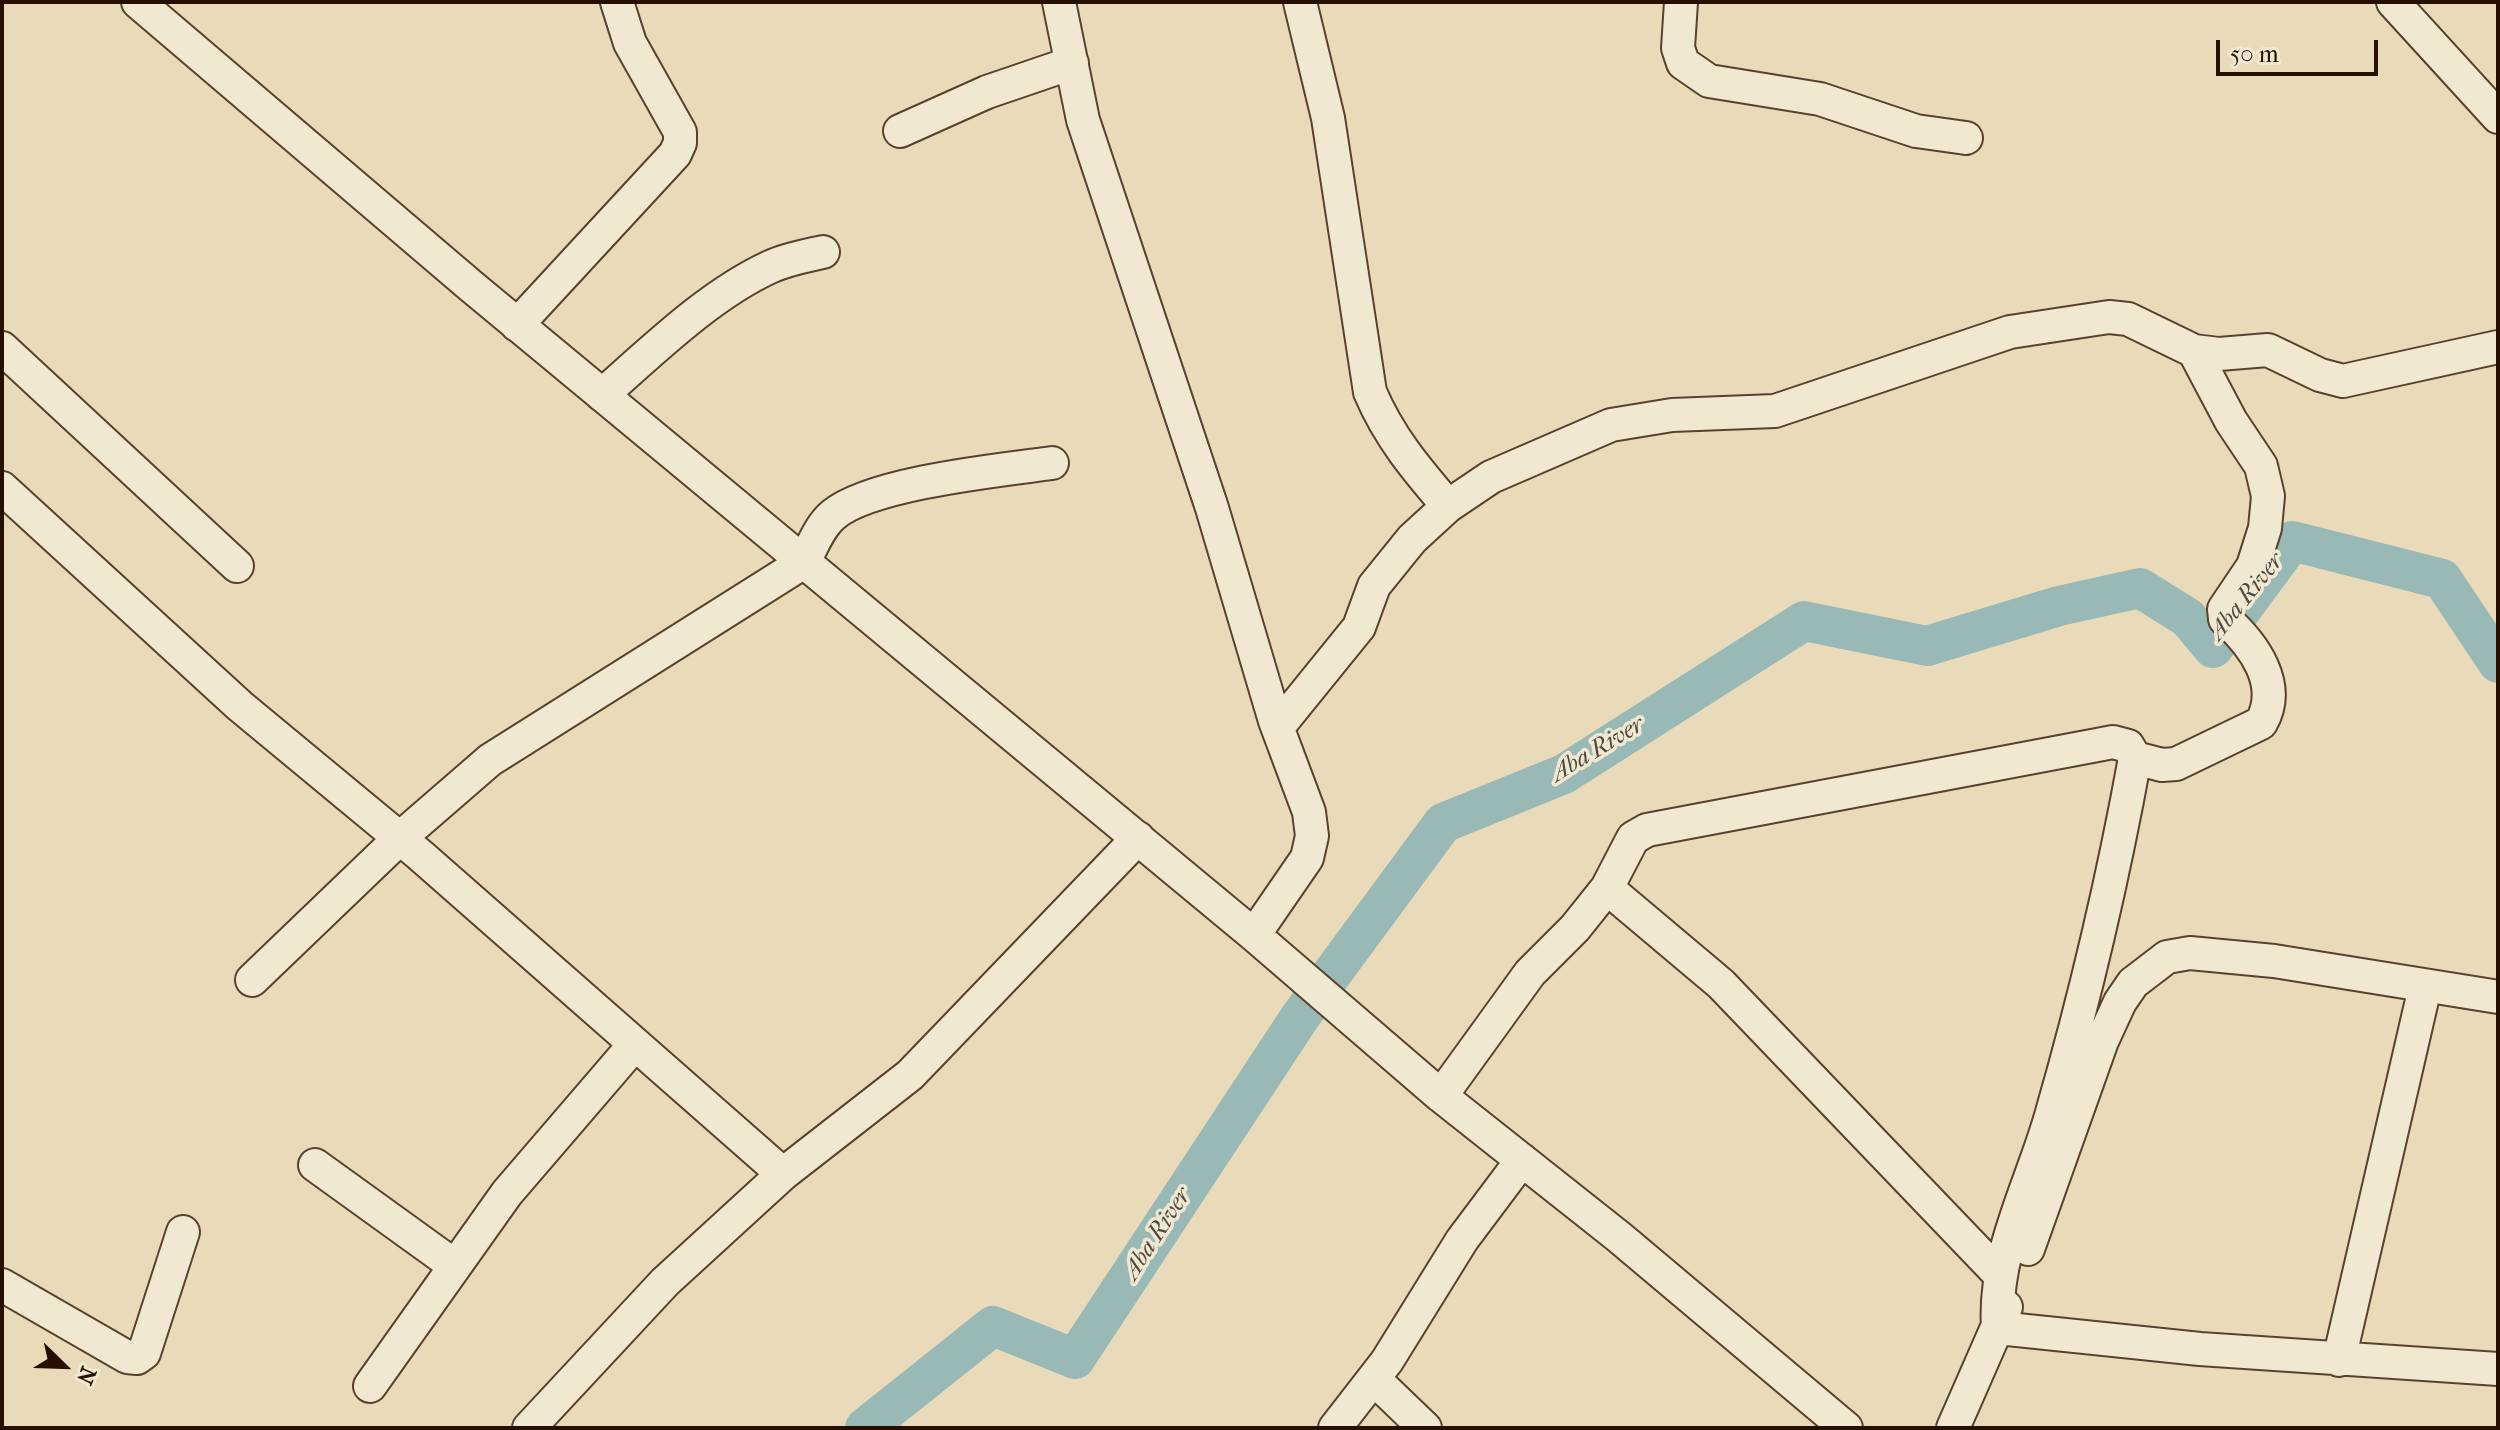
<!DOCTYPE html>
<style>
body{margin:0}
#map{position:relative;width:2500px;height:1430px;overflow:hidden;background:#e9dbba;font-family:"IM FELL French Canon",serif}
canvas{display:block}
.frame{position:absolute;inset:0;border:4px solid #270f00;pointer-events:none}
.north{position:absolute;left:24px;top:1326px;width:80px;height:80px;-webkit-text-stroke:6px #f1e8d2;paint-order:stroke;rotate:113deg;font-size:22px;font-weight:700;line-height:32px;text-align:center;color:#270f00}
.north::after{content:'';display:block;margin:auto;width:28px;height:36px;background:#270f00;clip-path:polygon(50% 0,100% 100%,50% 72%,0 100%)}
.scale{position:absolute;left:2216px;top:40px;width:162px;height:36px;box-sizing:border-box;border:4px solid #270f00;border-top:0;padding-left:10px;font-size:24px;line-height:28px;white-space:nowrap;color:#270f00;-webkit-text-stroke:6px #f1e8d2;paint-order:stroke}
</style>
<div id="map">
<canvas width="2500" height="1430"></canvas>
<div class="frame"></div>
<div class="north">N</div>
<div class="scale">50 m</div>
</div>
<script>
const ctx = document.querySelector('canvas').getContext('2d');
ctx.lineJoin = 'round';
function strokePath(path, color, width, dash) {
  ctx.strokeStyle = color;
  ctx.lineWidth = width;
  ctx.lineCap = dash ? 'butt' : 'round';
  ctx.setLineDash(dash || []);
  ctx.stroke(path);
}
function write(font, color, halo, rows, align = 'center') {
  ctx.font = font + ' "IM FELL French Canon",serif';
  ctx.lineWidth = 7;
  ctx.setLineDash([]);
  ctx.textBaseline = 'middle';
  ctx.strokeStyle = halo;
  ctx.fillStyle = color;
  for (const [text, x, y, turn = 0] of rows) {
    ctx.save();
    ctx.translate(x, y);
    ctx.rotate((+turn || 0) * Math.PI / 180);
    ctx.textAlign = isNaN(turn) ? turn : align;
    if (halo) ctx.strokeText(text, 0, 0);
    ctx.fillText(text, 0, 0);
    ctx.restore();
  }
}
const river = new Path2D(`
 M865,1428L993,1326L1075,1359L1300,1017L1443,823L1564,774L1804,621L1927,646L2059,606L2140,588L2188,618L2213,648L2292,541L2442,579L2498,663`);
const minor = new Path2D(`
 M138,2L471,286L1254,935L1441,1096L1619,1237L1846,1428
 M1059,2L1083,120L1212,508L1275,721L1309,812L1312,836L1307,858L1254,935
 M1300,2L1328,118L1370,392C1389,437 1417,470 1448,506
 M1681,2L1678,48L1683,63L1709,81L1820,99L1916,131L1966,138
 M2393,2L2498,117
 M900,131L987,92L1072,63
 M517,325L675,154L680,143V132L630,43L617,2
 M2,348L237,566
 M602,395C652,351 709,295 770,267C787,259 805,256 823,252
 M2,488L240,706L420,855L783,1174L910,1075L1138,838
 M1278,727L1359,627L1374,586L1412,539L1448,506L1491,477L1611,425L1672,415L1775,411L2010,332L2109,317L2128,319L2194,351L2219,354L2268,350L2320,375L2343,381L2498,347
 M2135,758L2162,765L2176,764L2261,723C2283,685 2254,645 2225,619L2224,609L2253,566L2265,528L2268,496L2261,466L2231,421L2194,351
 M1607,888L1721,984L1999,1274
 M252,980L400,838L490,760L804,562C812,547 819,527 833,515C871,483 1000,470 1052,463
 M1441,1096L1530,973L1575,928L1607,888L1633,838L1647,830L2092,746L2113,742L2128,746L2135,758C2113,879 2085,998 2051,1116C2031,1186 1993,1253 1998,1328
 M315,1165L455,1266
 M2028,1249L2102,1041L2120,1002L2133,983L2167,957L2190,953L2274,961L2498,997
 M2,1285L127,1357L137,1358L144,1353L183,1232
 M1998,1328L2200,1349L2498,1369
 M2339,1360L2425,987
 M1374,1379L1425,1428
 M370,1386L507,1193L635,1044
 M529,1428L665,1282L783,1174
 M1335,1428L1387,1361L1462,1240L1522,1160
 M1953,1428L2006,1307`);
const waterNames = [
 ["Aba River",2247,597,-51],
 ["Aba River",1598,750,-31],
 ["Aba River",1158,1234,-57]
];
strokePath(river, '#99b9b6', 40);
strokePath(minor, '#58422e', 36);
strokePath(minor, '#f1e8d2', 32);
write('italic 24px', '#4f4a40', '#f1e8d2', waterNames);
</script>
